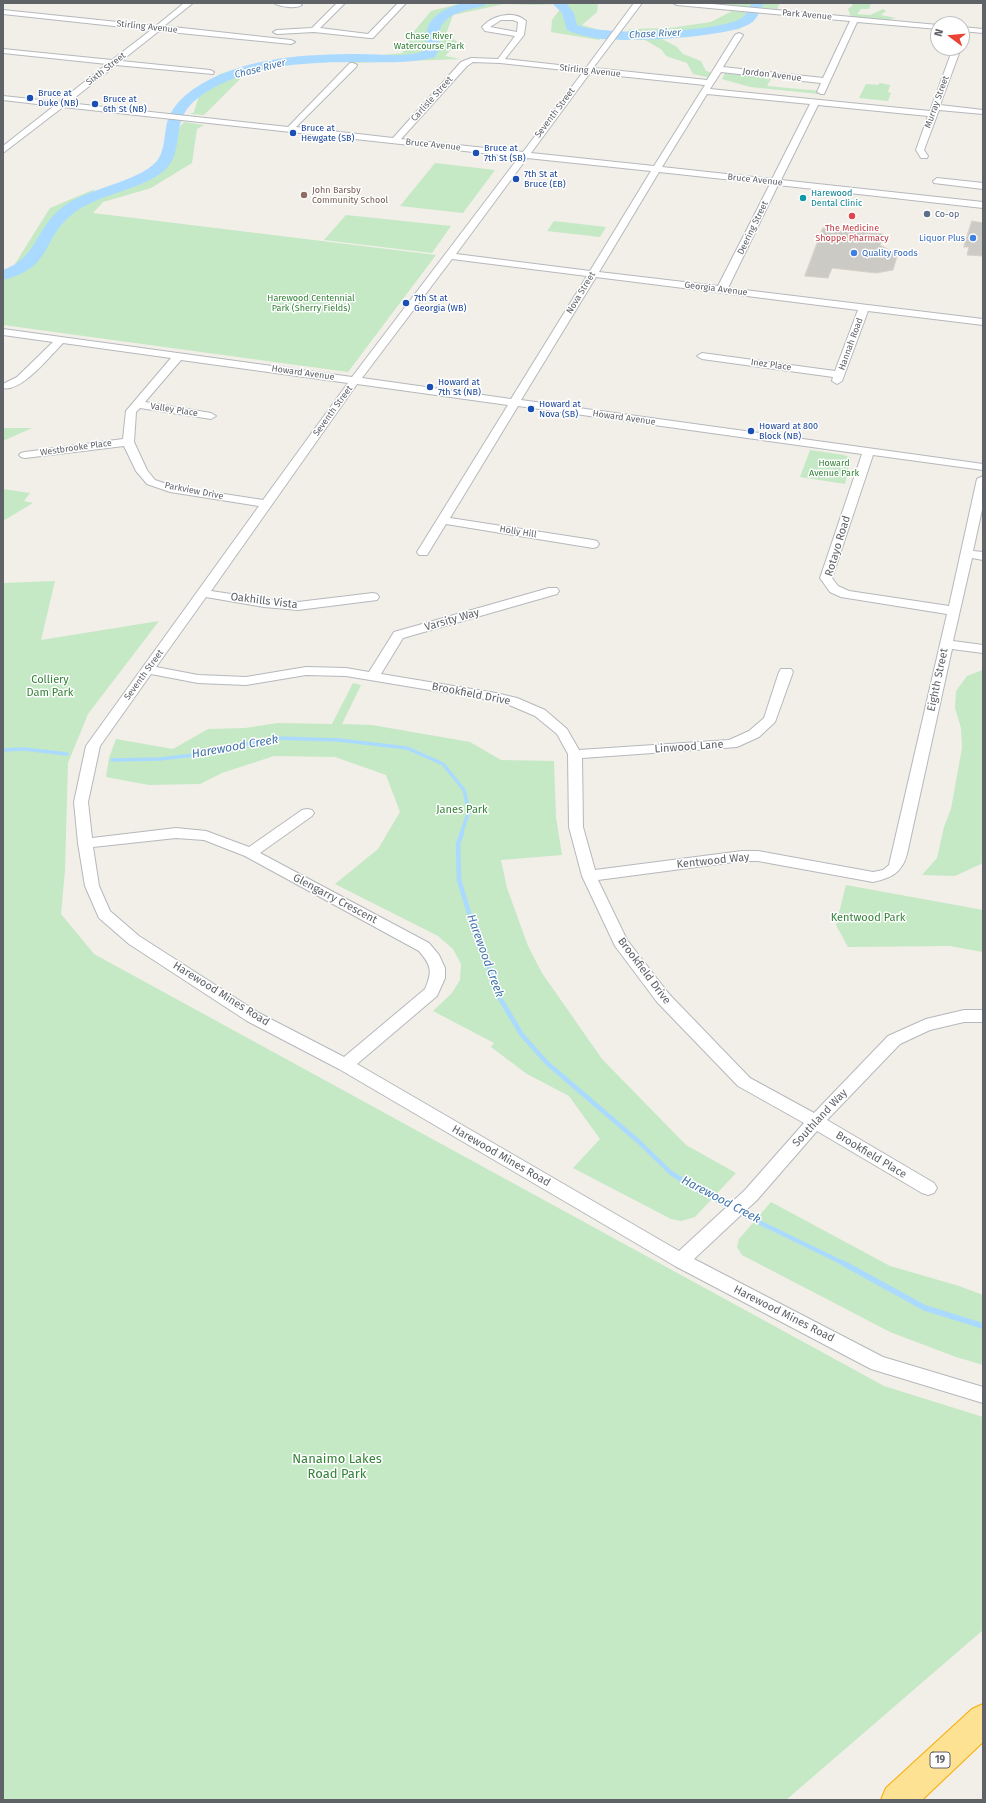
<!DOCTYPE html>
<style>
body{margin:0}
#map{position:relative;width:986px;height:1803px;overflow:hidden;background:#f1efe8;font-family:"Fira Sans",sans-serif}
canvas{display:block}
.frame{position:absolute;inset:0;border:4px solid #5f6368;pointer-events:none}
.north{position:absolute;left:930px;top:16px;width:40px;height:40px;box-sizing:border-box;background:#fff;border:1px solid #bfc1c3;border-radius:50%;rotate:286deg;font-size:11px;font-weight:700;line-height:16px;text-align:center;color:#5f6368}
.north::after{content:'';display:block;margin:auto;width:14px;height:18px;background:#ea4335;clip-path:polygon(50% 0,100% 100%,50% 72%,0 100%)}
</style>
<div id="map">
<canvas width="986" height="1803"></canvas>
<div class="frame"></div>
<div class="north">N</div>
</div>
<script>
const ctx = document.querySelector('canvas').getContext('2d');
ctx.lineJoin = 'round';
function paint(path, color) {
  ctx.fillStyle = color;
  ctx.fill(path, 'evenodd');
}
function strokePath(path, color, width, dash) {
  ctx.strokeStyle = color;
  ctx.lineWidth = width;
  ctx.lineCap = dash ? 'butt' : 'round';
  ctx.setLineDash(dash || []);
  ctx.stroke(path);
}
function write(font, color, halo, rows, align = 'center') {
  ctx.font = font + ' "Fira Sans",sans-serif';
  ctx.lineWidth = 3;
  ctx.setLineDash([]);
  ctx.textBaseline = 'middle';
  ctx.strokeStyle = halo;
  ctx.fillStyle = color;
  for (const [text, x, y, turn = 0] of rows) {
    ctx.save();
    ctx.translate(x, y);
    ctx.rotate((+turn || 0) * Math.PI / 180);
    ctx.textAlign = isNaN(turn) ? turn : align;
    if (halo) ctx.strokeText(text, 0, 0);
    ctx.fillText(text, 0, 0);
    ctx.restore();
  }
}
const green = new Path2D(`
 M463,3H598L597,12L582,25L606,32L599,40L551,32L552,20L564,4L533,5L504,4L453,15L446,34L458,42L445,56L460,59L353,63L354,61H295L245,74L204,115L190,114L194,112L202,86L220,74L228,72L260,66L284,59L309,57H359L404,53L402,52L408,49V41L411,35L431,11Z
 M707,3H780L777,9Z
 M851,3H871L869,9H861L857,14L870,15L883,9L886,11L881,15L896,18L887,20L851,17L848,9L853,5Z
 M732,11L750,13L740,29C714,33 688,33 662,39L677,47L683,54L701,61L706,71L714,73L711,78L693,74L687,63L666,56L662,50L645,40H622L630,29L670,28L711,22Z
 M725,73L771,79L767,86L821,91L819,94L750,87L722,79Z
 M880,83L890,85L888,92L891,93L888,101L859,98L866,84L878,85Z
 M184,122L204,125L197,129L192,163L151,188L103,202L93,213L436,255L348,372L3,325V270L13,267L50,208L95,189L89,196C106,190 164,172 172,156C175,150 172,145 171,138Z
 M435,163L495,170L463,213L400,206Z
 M346,215L451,226L432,253L324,240Z
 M554,221L606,227L600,237L547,231Z
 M3,428H32L3,441Z
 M810,450L844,455L851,458L845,484L800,477Z
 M3,489L30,493L24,501L33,503L3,521Z
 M55,581L41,640L159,621L88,714L68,763L65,870L61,914L94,954L884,1386L983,1417V1630L786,1800H3V583Z
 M983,670V863L955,876L922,875L937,858L944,827L951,809L962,748L961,728L955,708L956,691L967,676Z
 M353,683L361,685L342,724L372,725L470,742L501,760L554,761L556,817L562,855L501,860L507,888L528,946L542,973L602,1059L686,1145L736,1173L695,1217L681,1221L671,1219L573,1168L600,1139L569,1096L527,1074L491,1047L494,1043L433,1011L452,993L460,980L461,964L453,949L438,936L335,884L378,849L400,812L386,775L335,757L274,756L222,773L200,784L149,785L106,777L109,758L116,739L173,749L208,729L245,728L278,723L332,724Z
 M846,885L983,910V952L950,946L848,947L836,925Z
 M771,1202L890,1266L959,1286L983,1295V1365L956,1357L890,1332L742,1255L737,1247L739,1239Z`);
const streamFar2 = new Path2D(`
 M3,750L24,749L67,754
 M112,760L160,759L203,754L274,738L339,740L407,748L443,764L464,790L469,811L461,834`);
const streamFar1 = new Path2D(`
 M462,833L458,844L459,880L479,946L486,956L495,990L522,1035L547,1063L638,1141L671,1173L701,1192L732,1208
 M738,1212L845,1264`);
const stream = new Path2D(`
 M843,1263L925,1308L983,1326`);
const river = new Path2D(`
 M464,3H486L484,6C467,10 440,13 439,36C439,47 441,47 435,57C410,64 386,62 360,62C310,62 257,64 213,88C203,94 189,103 184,114C175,131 181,152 167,168C146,189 101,193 75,212C40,238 55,267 3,280V270C39,257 35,227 64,206C89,188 137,182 156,162C164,153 164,139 166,128C169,107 186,93 203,83C249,57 307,54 359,54C381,54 404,58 425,51C428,46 426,43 426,36C427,16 447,7 464,3Z
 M552,3H566L574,13L577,25C603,36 718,33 742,18C747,15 748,8 752,3H764C760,9 758,19 751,23C729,38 629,42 602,39C589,37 578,35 567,30L562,13Z`);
const building = new Path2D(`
 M972,221L983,223V256L967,255L969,247H964Z
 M823,228L883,234L880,245L893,252L898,253L893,270L876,273L832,268L828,278L805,276Z`);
const minor = new Path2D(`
 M184,3H193L164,26L291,40L295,42L291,44L159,31L121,61L210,70L214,72L213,74L116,65L68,103L288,127L350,63H353L357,65L356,67L296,127L393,138L461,62L471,58L498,59L515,36L485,31L482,27C492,15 514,10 526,21L524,35L505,59L586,68L634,3H642L593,68L707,80L735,35L739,33L743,35L723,67L823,78L850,21L677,5L673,3H701L938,25V29L857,22L824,94H821L817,92L821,83L721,72L710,89L930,111L953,48H961L940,105L983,110V114L939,110L924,150L928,156L927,158H921L916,150L928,116L818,105L781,180L983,202V208L778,185L728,288L983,319V325L868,311L842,381L837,384L832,381L833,377L702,359L697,356L702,353L835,371L858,310L596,277L521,400L983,464V470L873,455L832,578L838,586L849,591L949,606L977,479L983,476V505L973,551L983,552V560L972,558L953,641L983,645V653L952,649L907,854C902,873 891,878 873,882L758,861H742L598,880L627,940L669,994L750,1078L814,1113L888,1036L926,1019L964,1010H983V1022H964L930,1030L900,1044L827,1120L934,1183L937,1188L934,1193L928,1195L922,1193L817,1131L757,1200L694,1259L883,1357L983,1387V1403L871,1369L675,1266L339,1069L247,1021L129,944L99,918L85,886L78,843L74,802L86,746L259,506L170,492L147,484L136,471L124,446L25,458L21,457L19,455L21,453L25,452L123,439L126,411L171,358L63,343C51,355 21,393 3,388V384L17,377L53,342L3,335V329L352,377L519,157L63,107L3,153V146L54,106L3,100V96L59,102L107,64L3,53V49L112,60L151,30L3,14V10L156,26ZM501,20H513L518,22L517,32L490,27ZM473,62L500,63L583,72L523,152L401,139L467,66ZM590,73L705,85L654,166L531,153ZM707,94L810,104L772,179L662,167ZM527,158L651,171L590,271L456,254ZM659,172L770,184L718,286L599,272ZM452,259L587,276L511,399L362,378ZM181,360L348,383L263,500L172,486L155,480L147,470L134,442L136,412L140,408L211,419L216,416L211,413L145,402ZM357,384L508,405L417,552L419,555H427L446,524L593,548L597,547L599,544L597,541L593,540L450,518L518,406L862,454L820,578L830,592L841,597L947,614L889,865L883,870L873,872L758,851H742L595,870L583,827L582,758L737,747L759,737L775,722L793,672L791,669H781L779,672L764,718L749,731L729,740L579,750L567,729L545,710L517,698L496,693L381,674L403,638L557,594L559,591L557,588H549L394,632L369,672L346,668L306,667L246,677L198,675L156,667L206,597L264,607L298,610L377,600L379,597L377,594L373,593L298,602L264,599L211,591ZM151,674L198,683L246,685L306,675L346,676L496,701L507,704L535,716L557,734L568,754L569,827L582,876L615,946L657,1002L738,1086L804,1123L745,1190L679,1251L357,1064L437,996L445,978V968L439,955L429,943L260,853L312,816L314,813L312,810L307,809L302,810L249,847L206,831L176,828L92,838L88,802L100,746ZM176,838L204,840L245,856L419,951C431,965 433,971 425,989L344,1057L259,1013L139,936L110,911L99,886L93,847Z
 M274,3H299L302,5C296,9 280,7 274,3Z
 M337,3H345L320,28L368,34L398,3H406L373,38H370L314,32L277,34L273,32L277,30L312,28Z
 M962,27L983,29V33L962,31Z
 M937,178L983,183V189L934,183L933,181Z`);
const highway = new Path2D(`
 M983,1704V1742L922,1800H881L886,1788L972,1709Z`);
const markers = [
 [30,98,4,"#1a4fb4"],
 [95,104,4,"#1a4fb4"],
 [293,133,4,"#1a4fb4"],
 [476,153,4,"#1a4fb4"],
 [516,179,4,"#1a4fb4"],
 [304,195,4,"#8d6e63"],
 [803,198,4,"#0f9aa8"],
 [927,214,4,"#5c6f8a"],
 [852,216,4,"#e0444e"],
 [973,238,4,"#3f7fe0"],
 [854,253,4,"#3f7fe0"],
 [406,303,4,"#1a4fb4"],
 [430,387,4,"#1a4fb4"],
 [531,409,4,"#1a4fb4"],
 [751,431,4,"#1a4fb4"]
];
const farStreetnames = [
 ["Park Avenue",807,15,5],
 ["Stirling Avenue",147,27,6],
 ["Sixth Street",106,69,-38],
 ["Stirling Avenue",590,71,6],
 ["Jordon Avenue",772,75,7],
 ["Carlisle Street",432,99,-48],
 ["Murray Street",937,102,-70],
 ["Seventh Street",555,113,-53],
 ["Bruce Avenue",433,145,6],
 ["Bruce Avenue",755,180,6],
 ["Deering Street",753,228,-64],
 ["Georgia Avenue",716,289,7],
 ["Nova Street",581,293,-59],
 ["Hannah Road",851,344,-70],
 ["Inez Place",771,365,8],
 ["Howard Avenue",303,373,8],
 ["Valley Place",174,410,9],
 ["Seventh Street",333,411,-54],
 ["Howard Avenue",624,418,8],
 ["Westbrooke Place",76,448,-8],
 ["Parkview Drive",194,491,11],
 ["Holly Hill",518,532,9],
 ["Seventh Street",144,675,-54]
];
const farParknames = [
 ["Chase River",429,36],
 ["Watercourse Park",429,46],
 ["Harewood Centennial",311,298],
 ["Park (Sherry Fields)",311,308],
 ["Howard",834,463],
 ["Avenue Park",834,473]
];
const farTransitnames = [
 ["Bruce at",38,93],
 ["Duke (NB)",38,103],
 ["Bruce at",103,99],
 ["6th St (NB)",103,109],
 ["Bruce at",301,128],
 ["Hewgate (SB)",301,138],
 ["Bruce at",484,148],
 ["7th St (SB)",484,158],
 ["7th St at",524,174],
 ["Bruce (EB)",524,184],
 ["7th St at",414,298],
 ["Georgia (WB)",414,308],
 ["Howard at",438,382],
 ["7th St (NB)",438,392],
 ["Howard at",539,404],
 ["Nova (SB)",539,414],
 ["Howard at 800",759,426],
 ["Block (NB)",759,436]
];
const farEducationnames = [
 ["John Barsby",312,190],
 ["Community School",312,200]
];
const farCulturenames = [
 ["Harewood",811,193],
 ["Dental Clinic",811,203]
];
const farServicenames = [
 ["Co-op",935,214]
];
const farHealthnames = [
 ["The Medicine",852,228],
 ["Shoppe Pharmacy",852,238]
];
const farShopnames = [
 ["Liquor Plus",965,238],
 ["Quality Foods",862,253,"left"]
];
const farWaternames = [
 ["Chase River",655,34,-3],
 ["Chase River",260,69,-14]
];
const shields = [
 [940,1760,20]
];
const shieldNames = [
 ["19",940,1760]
];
const streetNames = [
 ["Rotayo Road",838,546,-73],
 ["Oakhills Vista",264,601,7],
 ["Varsity Way",452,620,-16],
 ["Eighth Street",938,680,-78],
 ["Brookfield Drive",471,694,11],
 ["Linwood Lane",689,747,-4],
 ["Kentwood Way",713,861,-6],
 ["Glengarry Crescent",335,899,28],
 ["Brookfield Drive",644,971,53],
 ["Harewood Mines Road",221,994,32],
 ["Southland Way",820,1118,-47],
 ["Brookfield Place",871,1155,31],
 ["Harewood Mines Road",501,1156,30],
 ["Harewood Mines Road",784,1314,27]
];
const parkNames = [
 ["Colliery",50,680],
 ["Dam Park",50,693],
 ["Janes Park",462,810],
 ["Kentwood Park",868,918]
];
const waterNames = [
 ["Harewood Creek",235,747,-10],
 ["Harewood Creek",485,956,70],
 ["Harewood Creek",721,1200,28]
];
const nearParknames = [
 ["Nanaimo Lakes",337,1459],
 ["Road Park",337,1474]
];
paint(green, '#c5e8c5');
strokePath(streamFar2, '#aadaff', 3.5);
strokePath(streamFar1, '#aadaff', 4.5);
strokePath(stream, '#aadaff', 5.5);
paint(river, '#aadaff');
paint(building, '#cccac5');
strokePath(building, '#d6d1c6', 1);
strokePath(minor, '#b5b8bc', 2);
strokePath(highway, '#f9ab00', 2);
paint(minor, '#fff');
paint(highway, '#fde293');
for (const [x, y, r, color] of markers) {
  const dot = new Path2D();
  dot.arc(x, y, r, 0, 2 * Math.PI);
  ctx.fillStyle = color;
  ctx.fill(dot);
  strokePath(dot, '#fff', 1.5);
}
write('9px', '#5f6368', '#fff', farStreetnames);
write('9px', '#348238', '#fff', farParknames);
write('9px', '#164399', '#fff', farTransitnames, 'left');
write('9px', '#785e54', '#fff', farEducationnames, 'left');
write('9px', '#0d838f', '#fff', farCulturenames, 'left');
write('9px', '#4e5e75', '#fff', farServicenames, 'left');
write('9px', '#be3a42', '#fff', farHealthnames);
write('9px', '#366cbe', '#fff', farShopnames, 'right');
write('italic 10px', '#4174aa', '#fff', farWaternames);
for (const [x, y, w] of shields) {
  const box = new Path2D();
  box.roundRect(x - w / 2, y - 8, w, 16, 3);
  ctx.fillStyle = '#fff';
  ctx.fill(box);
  strokePath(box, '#5f6368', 1);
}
write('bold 10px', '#5f6368', null, shieldNames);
write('11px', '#5f6368', '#fff', streetNames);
write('11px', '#348238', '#fff', parkNames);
write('italic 12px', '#4174aa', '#fff', waterNames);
write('13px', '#348238', '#fff', nearParknames);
</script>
